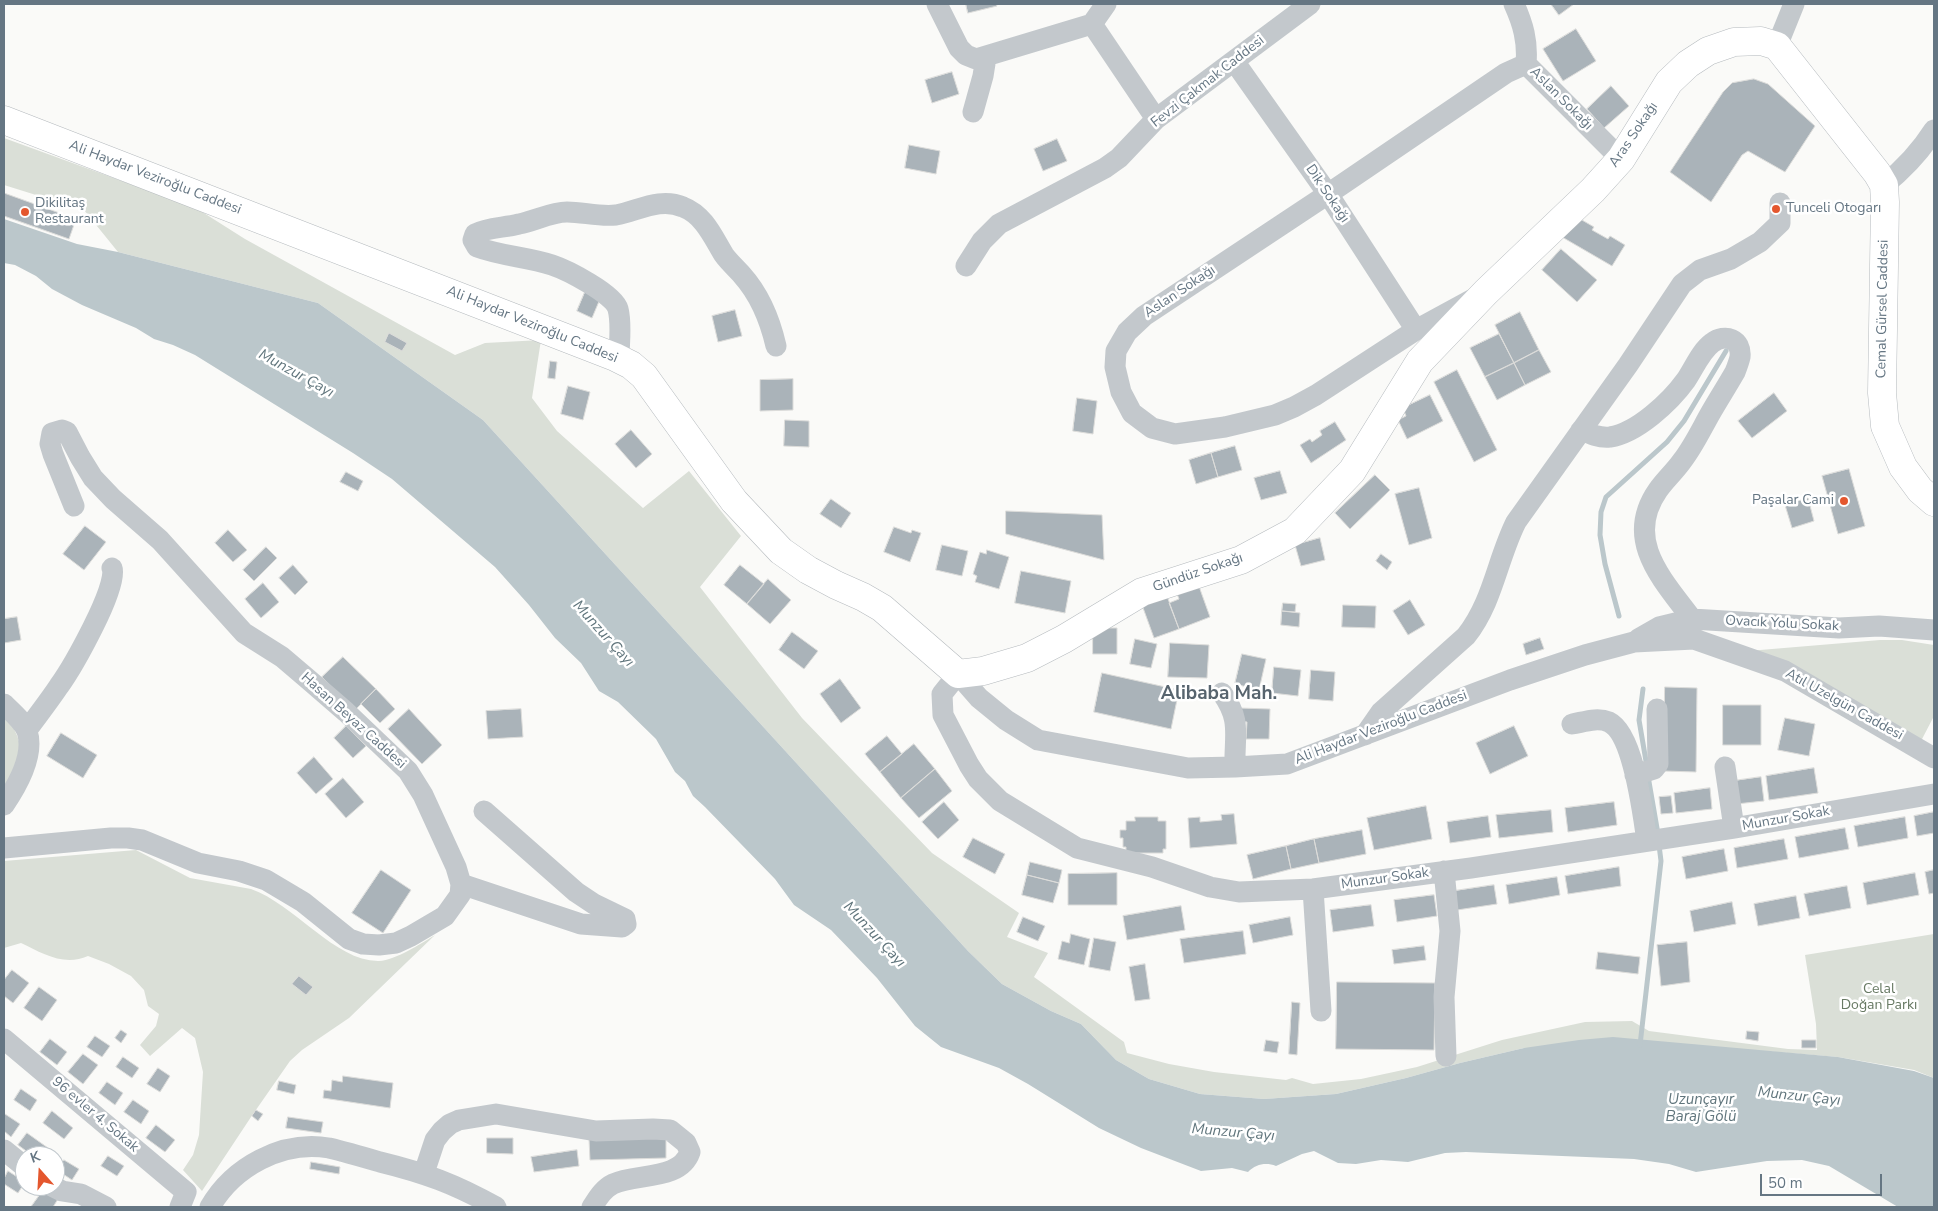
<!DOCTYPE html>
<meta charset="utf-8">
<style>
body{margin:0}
#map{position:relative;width:1938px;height:1211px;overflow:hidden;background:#fafaf8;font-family:"Nunito Sans",sans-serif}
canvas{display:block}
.frame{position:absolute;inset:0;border:5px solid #657683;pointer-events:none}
.north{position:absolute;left:15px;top:1146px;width:50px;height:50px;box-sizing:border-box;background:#fff;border:1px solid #c1c8cd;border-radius:50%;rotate:341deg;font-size:14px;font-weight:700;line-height:20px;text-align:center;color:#657683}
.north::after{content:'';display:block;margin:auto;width:18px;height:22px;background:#e4572e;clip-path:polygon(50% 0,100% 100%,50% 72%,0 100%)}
.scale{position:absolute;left:1760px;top:1174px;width:122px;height:22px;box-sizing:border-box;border:2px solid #657683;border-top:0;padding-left:6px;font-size:15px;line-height:18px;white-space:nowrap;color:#657683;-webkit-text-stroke:4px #fff;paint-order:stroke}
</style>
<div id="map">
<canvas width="1938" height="1211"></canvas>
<div class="frame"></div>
<div class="north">K</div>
<div class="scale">50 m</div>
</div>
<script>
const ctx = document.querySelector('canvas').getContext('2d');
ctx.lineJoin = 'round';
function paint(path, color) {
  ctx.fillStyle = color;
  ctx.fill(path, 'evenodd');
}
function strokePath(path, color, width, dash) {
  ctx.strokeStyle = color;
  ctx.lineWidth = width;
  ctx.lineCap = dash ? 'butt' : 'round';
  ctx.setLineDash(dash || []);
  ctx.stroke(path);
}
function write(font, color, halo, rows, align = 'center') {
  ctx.font = font + ' "Nunito Sans",sans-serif';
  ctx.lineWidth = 5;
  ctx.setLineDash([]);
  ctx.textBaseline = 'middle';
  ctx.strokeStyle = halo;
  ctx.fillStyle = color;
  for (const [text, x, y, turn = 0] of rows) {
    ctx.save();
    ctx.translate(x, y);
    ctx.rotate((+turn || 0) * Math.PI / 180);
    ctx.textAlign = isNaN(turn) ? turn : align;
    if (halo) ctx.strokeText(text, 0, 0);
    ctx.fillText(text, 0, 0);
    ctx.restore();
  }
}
const green = new Path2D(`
 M4,138L196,208L245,239L455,355L485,343L541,340L532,398L557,431L643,508L689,471L741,536L700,587L802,718L932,853L1019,913L1007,937L1048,953L1034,977L1124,1042L1127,1053L1169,1064L1214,1072L1286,1080L1292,1078L1313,1084L1361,1079L1417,1067L1502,1040L1585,1022L1632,1021L1649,1031L1788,1049L1817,1050L1816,1024L1805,955L1934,934V1078L1914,1070L1838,1057L1714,1047L1524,1048L1460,1063L1406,1078L1336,1094L1264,1099L1200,1094L1149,1079L1116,1060L1081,1024L1051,1011L1002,984L968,951L483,420L318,303L118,252L84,210L4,185Z
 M1880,640H1902L1934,645V716L1921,741L1736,652Z
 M4,714C29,748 21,754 4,789Z
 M136,850L190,878L251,889C294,904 336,962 379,961C396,960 420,944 435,935L349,1018L302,1050L290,1061L251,1117L202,1191L183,1170L193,1155L199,1135L203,1072L195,1038L182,1028L150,1056L140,1045L156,1026L159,1014L148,1006L144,990L131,976L109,964L88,956C64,967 42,953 21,943L4,948V861Z`);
const water = new Path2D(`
 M4,219L77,244L118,252L318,303L483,420L968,951L1002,984L1051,1011L1081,1024L1116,1060L1149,1079L1200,1094L1264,1099L1336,1094L1406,1078L1460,1063L1524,1048L1579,1040L1613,1037L1838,1057L1914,1071L1934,1078V1207H1898L1829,1166L1802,1160L1767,1161L1696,1172L1669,1164L1634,1159L1466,1152L1445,1153L1408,1162L1381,1160L1356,1164L1338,1163L1314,1151L1302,1154L1276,1166C1266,1162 1256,1164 1248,1172L1232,1168L1201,1171L1141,1148L1099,1128L1028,1084L999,1068L941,1047L915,1026L877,978L831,930L794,905L775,879L705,807L693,796L685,781L675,772L656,739L618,702L599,691L581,663L555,638L529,605L495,567L392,479L353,453L195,355L173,345L154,339L136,328L82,305L52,289L36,276L15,265L4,263Z`);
const stream = new Path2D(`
 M1619,616L1605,564L1600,535L1601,512L1606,497L1667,442L1684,421L1726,351
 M1643,689L1639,720L1647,767
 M1648,776L1658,834
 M1640,1045L1661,861L1659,845`);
const building = new Path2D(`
 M966,4H996L997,6L968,13Z
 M1551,4H1574L1559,15Z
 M1576,29L1596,61L1563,81L1543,49Z
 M952,72L959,94L932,103L925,80Z
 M1754,79L1768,84L1815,126L1785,172L1748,151L1742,155L1711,202L1670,172L1723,92L1732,83Z
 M1611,86L1629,106L1604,128L1587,109Z
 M1057,139L1067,161L1043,171L1034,149Z
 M909,145L940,151L936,174L905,168Z
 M4,193L76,219L69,239L4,216Z
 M1575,216L1594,227L1592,230L1608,239L1610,236L1625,245L1612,266L1562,237Z
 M1561,249L1597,280L1577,302L1542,270Z
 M585,292L600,299L592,318L577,311Z
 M735,310L742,336L718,342L712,316Z
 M1520,312L1539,350L1514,363L1495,325Z
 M389,333L407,343L402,351L385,342Z
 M1499,334L1514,363L1485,377L1470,348Z
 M1539,350L1551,372L1525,385L1514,363Z
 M550,361L557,362L555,379L548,378Z
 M1514,363L1525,385L1497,400L1485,377Z
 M1457,370L1497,450L1474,462L1434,382Z
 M793,379V410L760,411V380Z
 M568,386L590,392L583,420L561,414Z
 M1774,393L1787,411L1752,438L1738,421Z
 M1430,395L1443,421L1407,439L1398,420L1406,416L1403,408Z
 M1077,398L1097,401L1093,434L1073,431Z
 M785,420L809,421V447L784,446Z
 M1335,422L1346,440L1311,463L1300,445L1310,439L1312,442L1322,435L1320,431Z
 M631,430L652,454L636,468L615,444Z
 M1235,446L1242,470L1218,477L1211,453Z
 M1211,453L1218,477L1196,484L1189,460Z
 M1849,469L1865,526L1838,534L1822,476Z
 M1280,471L1287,493L1261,500L1254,478Z
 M346,472L363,481L358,491L340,482Z
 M1375,475L1390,490L1350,529L1335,513Z
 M1419,488L1432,538L1409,545L1395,494Z
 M1808,498L1814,521L1792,528L1785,505Z
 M831,499L851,513L841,528L820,514Z
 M1006,511L1102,515L1104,560L1006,534Z
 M85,526L106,542L84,570L63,554Z
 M894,527L911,533L912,530L921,533L910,562L884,552Z
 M228,530L247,550L233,562L215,543Z
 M1320,538L1325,560L1301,566L1295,545Z
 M942,545L968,551L962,576L936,570Z
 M266,547L277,558L254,581L243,570Z
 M987,550L1009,557L999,589L975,582L977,576L973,574L980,552L986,554Z
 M1381,554L1392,562L1387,570L1376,561Z
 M293,565L308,582L295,595L279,578Z
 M740,565L764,584L747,604L724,585Z
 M1021,571L1071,581L1065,613L1015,603Z
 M1196,578L1210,617L1179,629L1169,603L1179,599L1174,586Z
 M768,579L791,600L770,624L747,604Z
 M263,583L279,602L261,618L245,599Z
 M1167,596L1179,629L1154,638L1142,605Z
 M1410,600L1425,625L1408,635L1393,611Z
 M1283,603L1296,604L1295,612L1282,611Z
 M1343,605L1376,606L1375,628L1342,627Z
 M1282,611L1300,613L1299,627L1281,625Z
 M17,617L21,640L4,643V619Z
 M1093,628H1117V654H1093Z
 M792,632L818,651L804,669L779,650Z
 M1540,638L1544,649L1526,655L1523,644Z
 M1135,639L1157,644L1151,668L1130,664Z
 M1170,643L1209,645L1207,678L1168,677Z
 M1242,654L1266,659L1259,690L1235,684Z
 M343,657L376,689L355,710L322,677Z
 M1274,667L1301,670L1298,696L1272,693Z
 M1311,670L1335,672L1333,701L1309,699Z
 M1102,673L1179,690L1171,729L1094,712Z
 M840,679L861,708L841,723L820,694Z
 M1665,687L1697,688L1696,772L1664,771Z
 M376,689L395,709L380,723L361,704Z
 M1723,705H1761V745H1723Z
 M1239,708L1270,709L1269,739H1246L1247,722L1239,721Z
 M409,709L442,745L422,764L388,729Z
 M521,709L523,737L488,739L486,711Z
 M1785,718L1815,724L1809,756L1778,750Z
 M346,726L366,746L353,758L334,738Z
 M1514,726L1528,756L1490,774L1476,743Z
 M61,733L97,755L83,778L47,756Z
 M887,736L902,754L880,772L865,754Z
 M914,744L935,769L901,798L880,772Z
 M314,757L333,779L316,794L297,773Z
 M1814,768L1818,793L1769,800L1766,776Z
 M935,769L952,791L919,818L901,798Z
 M1761,777L1764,801L1736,804L1733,781Z
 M343,778L364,802L346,818L325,794Z
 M1710,788L1712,809L1676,813L1674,793Z
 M1671,796L1673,813L1661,814L1659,797Z
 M944,802L959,820L938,839L922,822Z
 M1614,802L1617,825L1568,832L1565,808Z
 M1426,806L1432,839L1374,850L1367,818Z
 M1551,810L1553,832L1499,838L1496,815Z
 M1934,812V833L1917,836L1914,816Z
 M1234,814L1237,844L1190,848L1188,818L1200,817V822L1222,820L1221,815Z
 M1488,816L1491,837L1450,843L1447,822Z
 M1135,817H1158V821H1166V849H1163V853H1126V847H1123V838H1120V830H1126V821H1135Z
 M1905,817L1908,838L1858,847L1854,826Z
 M1845,828L1849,849L1799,858L1795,837Z
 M1362,830L1366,854L1319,863L1314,839Z
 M973,838L1005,854L995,874L963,857Z
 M1314,839L1319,863L1291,869L1286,846Z
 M1784,839L1788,859L1737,868L1734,848Z
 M1286,846L1291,869L1253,879L1247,855Z
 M1724,849L1728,871L1686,879L1682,857Z
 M1030,862L1062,870L1059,883L1027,875Z
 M1619,867L1621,886L1568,894L1565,876Z
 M381,870L411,890L383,933L352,913Z
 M1934,870V893L1929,894L1925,872Z
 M1117,873V905H1068V874Z
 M1915,873L1919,895L1867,905L1863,883Z
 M1027,875L1059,883L1053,903L1022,895Z
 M1557,877L1560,895L1509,904L1506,885Z
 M1494,885L1497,904L1457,910L1454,891Z
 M1847,886L1851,908L1809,916L1804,894Z
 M1434,895L1437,916L1397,922L1394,900Z
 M1796,896L1800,918L1758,926L1754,904Z
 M1732,902L1736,924L1694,932L1690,911Z
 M1371,905L1374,926L1333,932L1330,910Z
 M1181,906L1185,930L1127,940L1123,916Z
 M1023,917L1045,926L1038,941L1017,932Z
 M1290,917L1293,935L1253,943L1249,925Z
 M1243,931L1246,954L1184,963L1180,939Z
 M1071,934L1090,939L1084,965L1058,959L1062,941L1069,943Z
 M1094,938L1116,942L1110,971L1089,967Z
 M1687,942L1690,982L1661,986L1657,945Z
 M1424,946L1426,960L1394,964L1392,950Z
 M1598,952L1640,957L1638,974L1596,969Z
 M1145,964L1150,999L1135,1001L1129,967Z
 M12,970L29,983L13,1003L4,996V980Z
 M299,976L313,987L306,995L292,984Z
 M1337,982L1435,983L1434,1050L1336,1049Z
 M39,987L57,1000L42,1021L24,1008Z
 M1292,1002L1300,1003L1297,1055L1289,1054Z
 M121,1030L127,1034L121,1043L115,1038Z
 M1747,1031L1759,1032L1758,1041L1746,1039Z
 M95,1036L110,1046L102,1057L87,1047Z
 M50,1039L67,1052L57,1065L40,1052Z
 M1266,1040L1279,1042L1277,1053L1264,1051Z
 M1802,1040H1816V1048H1802Z
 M83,1054L98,1065L83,1084L68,1072Z
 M123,1057L139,1068L132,1078L116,1067Z
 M158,1068L170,1076L160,1092L147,1084Z
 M343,1076L393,1083L390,1108L323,1098L324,1090L331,1091L332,1080L342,1082Z
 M279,1081L296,1085L294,1094L277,1090Z
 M107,1082L123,1093L115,1105L99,1093Z
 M21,1089L37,1100L30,1111L14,1100Z
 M133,1100L149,1111L141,1124L124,1112Z
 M256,1110L263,1114L258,1121L252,1116Z
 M52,1111L73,1128L64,1139L43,1123Z
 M5,1114L20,1124L11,1137L4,1131Z
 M288,1117L323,1122L321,1133L286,1128Z
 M156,1125L175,1140L165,1152L146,1138Z
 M27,1133L48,1148L42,1156H33L18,1145Z
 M666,1137V1158L590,1160L589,1139Z
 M487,1138H513V1154L487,1153Z
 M577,1150L579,1166L534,1172L531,1157Z
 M108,1156L124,1166L117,1176L101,1166Z
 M64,1160L79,1169L72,1180L57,1170Z
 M311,1162L340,1167L339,1174L310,1169Z
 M8,1171L25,1182L18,1193L4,1184V1179Z
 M44,1189L58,1199L53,1207H31Z`);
const minor = new Path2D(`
 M937,4L959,48L966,55L976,59L1092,24
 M1514,4C1523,24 1528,41 1526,64
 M1092,24L1156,119
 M1092,24L1106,4
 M1777,46L1794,4
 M1234,61L1328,194L1416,330
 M1526,64L1621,159
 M973,112L983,76L986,57
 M1884,185C1904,169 1920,152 1934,130
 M966,266L982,241L999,224L1105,168L1119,158L1156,119L1310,4
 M1473,299L1416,330L1316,395L1294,407L1275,415L1225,427L1175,434L1152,428L1132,413L1121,392L1115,367L1116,351L1127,332L1144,316L1328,194L1506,73L1526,64
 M619,359C619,343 622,324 618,309C614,294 567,270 552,265C527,257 501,256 477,247L473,240L475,234C488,227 504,228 519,224C535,221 551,212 567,212C583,212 599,217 616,215C638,211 660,197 683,207C704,215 713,237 724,255C729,262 736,268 742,275C760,295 770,320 776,346
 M1581,430C1590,434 1599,438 1610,437C1637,433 1670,402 1686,380C1694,368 1701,351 1712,343C1725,333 1742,339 1740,357C1739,362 1737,367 1735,372C1727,386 1718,400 1710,414C1701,430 1693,447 1682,461C1675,471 1665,480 1658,490C1623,540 1663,580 1692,619
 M1638,639L1659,627L1692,619L1839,628L1879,626L1934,630
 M1222,693C1242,721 1234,735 1235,767
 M4,704C12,712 23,721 27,731C35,755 17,786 4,805
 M1572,724C1584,722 1597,717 1609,722C1634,734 1643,815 1647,841
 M27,730C38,715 49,701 59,686C72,668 119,586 112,568
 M1365,735L1381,712L1466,636C1493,602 1497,560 1516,522L1628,365L1682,284L1700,270L1731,259L1760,242L1780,223V203
 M1934,758L1785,671L1694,639L1634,642L1585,655L1510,680L1287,764L1235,767L1188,768L1038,740L1006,720L979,698L958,674L942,694L943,715L969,765L978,779L1000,801L1077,848L1152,867L1210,887L1239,892L1313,889L1471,868L1734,828L1934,794
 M1725,767L1734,828
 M1635,775L1654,769L1658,764L1657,709
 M4,848L111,838H128L142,840L198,863L239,871L266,880L303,902L349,939L363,944L379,945L396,943L411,936L445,916L460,895L461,884L456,867L423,795L408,771L346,712L309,680L282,657L244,633L160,540L113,499L93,478L80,457L67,432L62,430L52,433L50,444L53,454L74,506
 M1444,871L1450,931L1444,997L1446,1056
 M461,884L581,924L622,927L626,924L625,919L594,904L576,892L484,811
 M1313,889L1321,1011
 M4,1039L186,1192L180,1207
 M4,1150L25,1167
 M424,1173L435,1140L442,1131L450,1124L459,1120L496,1114L596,1131L653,1129L670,1130L686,1143L690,1152C680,1181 636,1173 613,1184C603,1189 598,1198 592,1207
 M52,1186L62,1191L81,1194L106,1207
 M210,1207C233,1167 282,1140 329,1148C346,1152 363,1157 380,1162C425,1173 455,1184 496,1207`);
const major = new Path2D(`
 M4,120L615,357L631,365L644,376L734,501L781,551L808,570L836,585L863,597L882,608L958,674L983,671L1027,658L1064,639L1142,592L1241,560L1295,531L1352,471L1420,361L1486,292L1593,190L1621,159L1669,82L1688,64L1708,51L1734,42L1761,41L1777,46L1877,173L1884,185L1885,202L1882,393L1885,426L1903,467L1920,490L1934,502`);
const markers = [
 [1776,209,5,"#e4572e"],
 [25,212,5,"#e4572e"],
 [1844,501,5,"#e4572e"]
];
const streetNames = [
 ["Fevzi Çakmak Caddesi",1208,82,-38],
 ["Aslan Sokağı",1561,99,45],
 ["Aras Sokağı",1634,135,-56],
 ["Ali Haydar Veziroğlu Caddesi",155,178,21],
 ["Dik Sokağı",1327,194,56],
 ["Aslan Sokağı",1180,292,-34],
 ["Cemal Gürsel Caddesi",1883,309,-89],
 ["Ali Haydar Veziroğlu Caddesi",532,325,22],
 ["Gündüz Sokağı",1198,573,-19],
 ["Ovacık Yolu Sokak",1782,624,3],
 ["Atıl Uzelgün Caddesi",1844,705,29],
 ["Hasan Beyaz Caddesi",353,721,42],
 ["Ali Haydar Veziroğlu Caddesi",1381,728,-21],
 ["Munzur Sokak",1786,819,-10],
 ["Munzur Sokak",1385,879,-8],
 ["96 evler 4. Sokak",95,1115,40]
];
const poiNames = [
 ["Dikilitaş",35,204],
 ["Restaurant",35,220],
 ["Tunceli Otogarı",1786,209],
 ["Paşalar Cami",1834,501,"right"]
];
const parkNames = [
 ["Celal",1879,990],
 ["Doğan Parkı",1879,1006]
];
const waterNames = [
 ["Munzur Çayı",296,374,29],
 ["Munzur Çayı",603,634,48],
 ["Munzur Çayı",874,935,47],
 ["Munzur Çayı",1799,1097,6],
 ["Uzunçayır",1701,1100],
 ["Baraj Gölü",1701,1117],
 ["Munzur Çayı",1233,1133,5]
];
const districtNames = [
 ["Alibaba Mah.",1219,694]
];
paint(green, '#dadfd7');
paint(water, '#bbc7cb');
strokePath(stream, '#bbc7cb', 5);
paint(building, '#aab3b9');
strokePath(building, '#dcdcda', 1);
strokePath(major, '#b5babe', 29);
strokePath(minor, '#c3c8cc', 21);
strokePath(major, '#fff', 28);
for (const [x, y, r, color] of markers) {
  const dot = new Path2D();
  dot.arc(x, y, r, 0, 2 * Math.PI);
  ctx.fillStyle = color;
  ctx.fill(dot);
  strokePath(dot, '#fff', 2);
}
write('14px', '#657683', '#fff', streetNames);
write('14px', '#657683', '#fff', poiNames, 'left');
write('14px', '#687a64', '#fff', parkNames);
write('italic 15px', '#60757c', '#fff', waterNames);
write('bold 19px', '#57646e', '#fff', districtNames);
</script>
